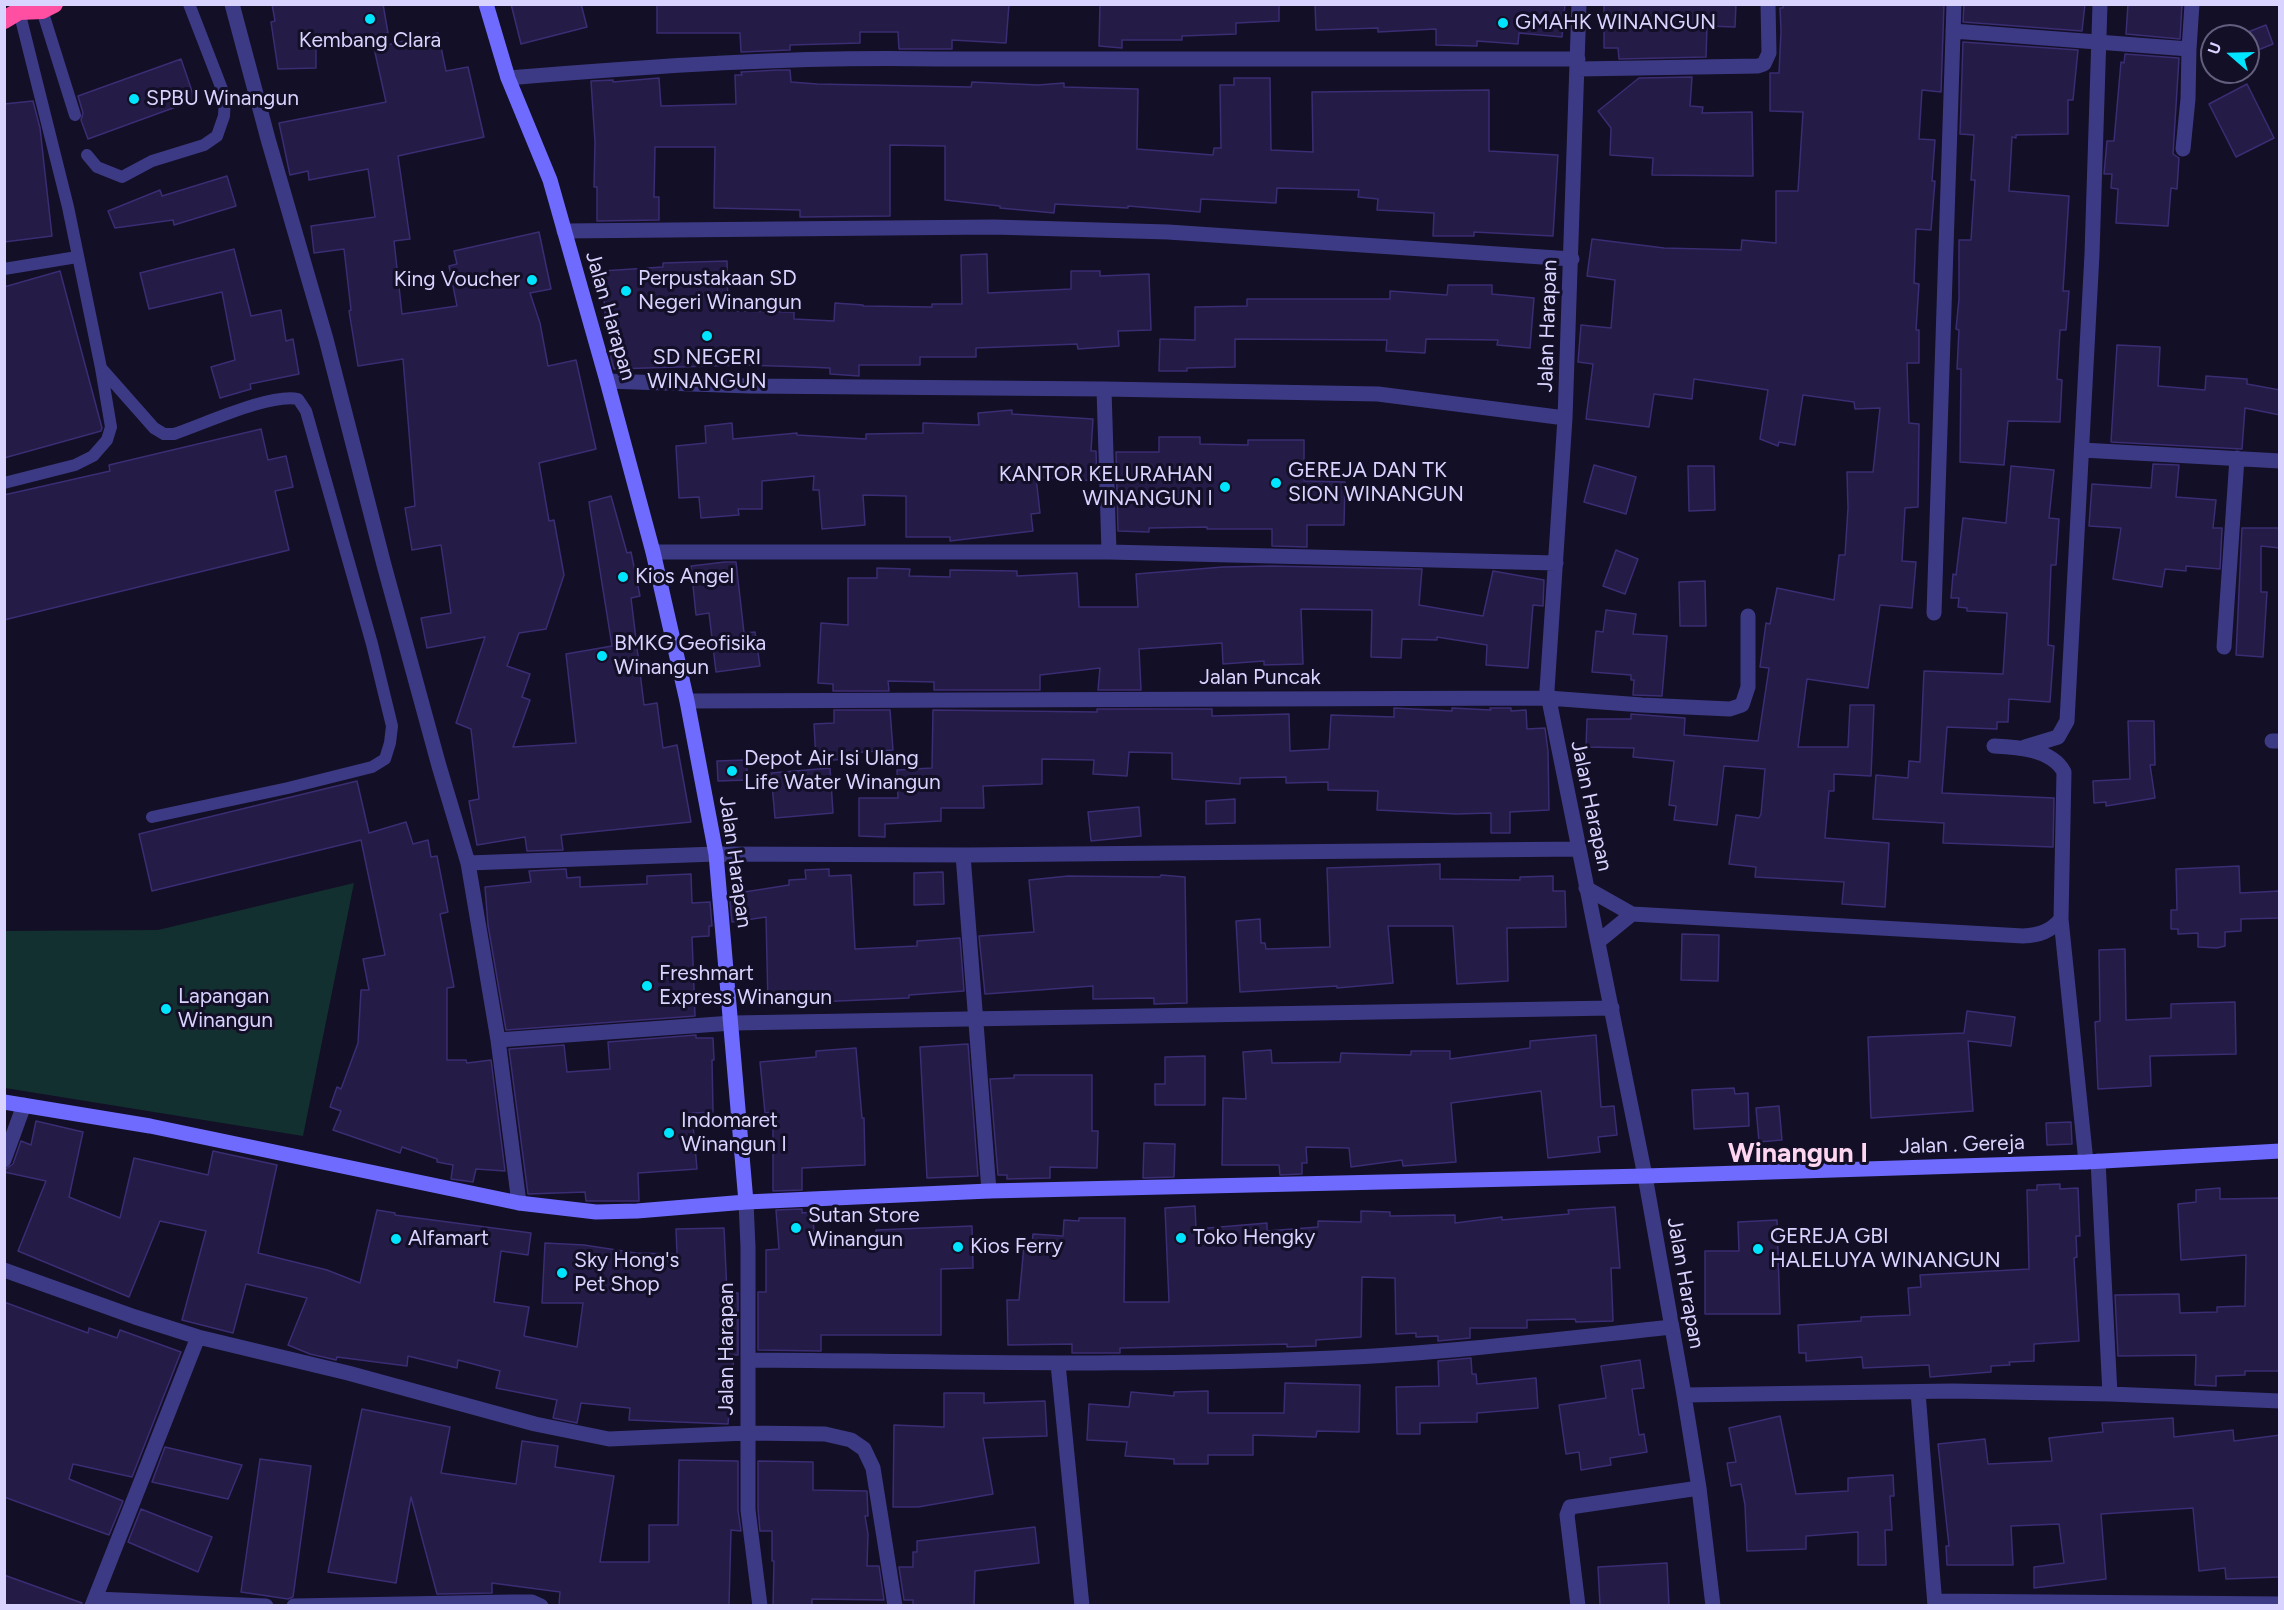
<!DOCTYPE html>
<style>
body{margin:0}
#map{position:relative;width:2284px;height:1610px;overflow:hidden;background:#130f26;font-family:Figtree,sans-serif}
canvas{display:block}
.frame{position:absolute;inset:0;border:6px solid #d9d4ff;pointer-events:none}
.north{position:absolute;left:2200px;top:24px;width:60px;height:60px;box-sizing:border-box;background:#130f26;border:2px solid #625e7d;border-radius:50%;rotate:290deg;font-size:16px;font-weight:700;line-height:24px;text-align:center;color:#d9d4ff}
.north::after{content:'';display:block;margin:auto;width:21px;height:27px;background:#00e5ff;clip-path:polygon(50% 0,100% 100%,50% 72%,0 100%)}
</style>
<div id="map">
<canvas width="2284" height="1610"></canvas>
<div class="frame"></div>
<div class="north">U</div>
</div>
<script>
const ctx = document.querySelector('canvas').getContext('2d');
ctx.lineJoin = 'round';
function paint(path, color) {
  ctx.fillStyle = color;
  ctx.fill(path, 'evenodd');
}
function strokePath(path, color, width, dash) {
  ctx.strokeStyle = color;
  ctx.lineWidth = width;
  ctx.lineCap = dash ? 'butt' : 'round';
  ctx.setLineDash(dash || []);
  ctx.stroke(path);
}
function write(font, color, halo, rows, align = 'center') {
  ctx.font = font + ' Figtree,sans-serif';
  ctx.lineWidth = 6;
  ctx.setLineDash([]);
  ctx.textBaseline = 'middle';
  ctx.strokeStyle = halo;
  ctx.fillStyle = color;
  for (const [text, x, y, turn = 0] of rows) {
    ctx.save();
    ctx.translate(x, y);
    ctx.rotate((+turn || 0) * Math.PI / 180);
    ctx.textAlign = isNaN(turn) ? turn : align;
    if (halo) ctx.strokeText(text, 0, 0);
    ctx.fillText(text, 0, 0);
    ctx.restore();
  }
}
const green = new Path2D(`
 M354,883L303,1136L5,1088V931L158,930Z`);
const building = new Path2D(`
 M272,4H383L388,33L316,48V68L278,69L271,22L275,21Z
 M511,4H581L587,27L521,44Z
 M657,4H1009L1006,43L952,40V49H899L898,32H860V43L790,45V50L741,52L740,33H657Z
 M1100,4H1279V21L1236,23V34L1182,36V40H1122V48L1099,46Z
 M1315,4H1565L1562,37L1519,33L1518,44L1477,41V46L1436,45V29L1378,32V28L1316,30Z
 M1604,4H1736L1735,27L1707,26L1706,57L1619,59L1618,48H1604Z
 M1783,4H1944L1941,92L1922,90L1919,139L1935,140L1932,181H1935L1931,230L1916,229L1914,283L1919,284L1916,330H1919V363H1907L1909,423L1919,424L1918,507L1905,508L1902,561L1916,562L1912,608L1880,605L1868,688L1807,679L1798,747H1848L1850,705H1874L1871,776L1834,774V791H1829L1825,838L1889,843L1885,907L1842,904L1844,882L1755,877L1756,867L1729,864L1736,815L1759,818L1761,814L1765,769L1724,766L1717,825L1674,820L1676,806L1669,805L1674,761L1633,757L1634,748L1586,747L1587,719H1631V714L1685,718L1684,735L1758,741L1769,668L1760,667L1766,623L1770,624L1777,588L1834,600L1839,555H1845L1848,508L1847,472H1873L1880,408L1855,409L1854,402L1803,395L1795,445L1779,442L1778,446L1760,439L1768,390L1694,379L1692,399L1654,394L1649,427L1586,419L1593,364L1578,362L1581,325L1611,328L1615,280L1587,276L1592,239L1664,248L1741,250L1742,240L1776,243V191H1798L1803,112L1770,111V73H1779L1781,31L1780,8H1783Z
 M1964,4H2085L2082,31L1963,22Z
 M2128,4H2182L2180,39L2126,34Z
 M2266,25L2273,44L2248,54V32Z
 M438,33L446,71L468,67L484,137L398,156L410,239L394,241L402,314L457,306L449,266L457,264L454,251L539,232L551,289L530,293L540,323L548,366L576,360L596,449L539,463L549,521L554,520L564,575L546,629L519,633L507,666L530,674L522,697L530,700L513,747L576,743L566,654L612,646L589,502L611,496L627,553L631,552L640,596L631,598L644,705L657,703L663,748L677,745L691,822L561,835L563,850L527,851L525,837L477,845L469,801L479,799L471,729L456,723L485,637L427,648L421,618L451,613L441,545L412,550L405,508L415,506L403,359L358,366L349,311L351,310L344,249L314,253L311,226L375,217L368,169L309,180L308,171L290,175L279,123L386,102L374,48Z
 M1963,42L2078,50L2073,100H2068V134L2016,135V138L2012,137L2009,191L2069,196L2063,291H2069L2066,330H2060L2057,379L2062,380L2060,422L2008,421L2004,465L1960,462L1961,369H1957L1959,330L1956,329L1959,299V240H1971L1975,180H1971L1974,135L1960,134Z
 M2125,54L2179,58L2173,154L2179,158L2177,189L2171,188L2168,226L2116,223L2118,189L2111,188L2112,174H2104L2107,141H2114L2121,62L2124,63Z
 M181,59L195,100L88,139L81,120L83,113L78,96Z
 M778,70H790L791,82L817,84L971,87L972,82L1038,85L1064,83V87L1138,89L1137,149L1213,155L1214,148H1221L1220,85H1234V78H1270L1271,150L1313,152L1312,92L1489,90V151L1558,155L1553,236L1474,232V236H1433L1434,213L1377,210L1378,199L1358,197L1359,190L1277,188L1276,203L1201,199L1200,212L1128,206V208L1055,204L1054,213L1000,208V206L945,200V146L890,145V216L800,217V210L714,208L715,147H655L654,197H659V220L597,221V187H594L595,142L591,81L613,80V82L659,78L661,106L736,104L735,75H742L741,72Z
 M1692,77L1690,106L1703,107L1702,113L1752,112L1753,176L1652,175L1653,158L1610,155L1611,128L1598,111L1639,78Z
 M2247,84L2274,138L2236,157L2209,104Z
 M33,101L40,128L52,236L4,242V104Z
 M227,176L236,206L174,225L173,220L115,228L108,211L160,190L162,196Z
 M234,249L251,316L281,310L286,341L293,339L299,374L250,384L251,389L220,398L211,367L235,360L222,292L149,309L140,273Z
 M987,254L988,293L1071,289V271H1100V276L1149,274L1151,330L1118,331L1119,346L1078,349L1077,344L976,348V357H920V365H859V376L830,374V368L807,367L743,365L614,369L611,358L610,312L605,313L602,271L663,267V263L727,261L728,311L794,312V319L834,321L835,303L863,305V306L932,307V304H962L961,255Z
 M60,271L102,428L101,431L4,458V287Z
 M1448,285H1492V294L1534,298L1530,348L1497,345L1498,340L1426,339L1425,353L1386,351L1387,340L1235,339V367L1187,368V371H1159L1160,339L1195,340V307L1247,306V299H1390V291L1447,295Z
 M2117,345L2160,347L2158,386L2205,390L2206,376L2247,379V384L2280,390V415L2245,408L2242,449L2111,442Z
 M1012,410V414L1093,419L1091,451H1096L1097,481L1036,477L1040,513L1031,514L1033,531L950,541V537H906V496L863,495L865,525L822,529L819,490H813L814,476L762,481V509H738L739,515L701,518L699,497L679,498L676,446L706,443L705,426L732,423L733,439L797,433V435L866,439V434L923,433V423L979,425L978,413Z
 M261,429L268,460L286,456L293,487L275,491L289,550L4,620V495L110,471L109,465Z
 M1159,437H1200V444L1248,445V440H1304V481L1345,482L1344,525H1307V547L1272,546V529H1207V527L1149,528V532L1118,531L1116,452H1159Z
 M2153,464L2179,465L2176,497L2216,500L2213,528H2222L2220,569L2186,566V571L2165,569L2162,587L2113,579L2121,528L2089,526L2092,484L2151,488Z
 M1594,465L1636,477L1626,514L1584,502Z
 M1688,466H1714L1715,510L1689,511Z
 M2011,466L2054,470L2049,518L2059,519L2056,565H2051L2048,645L2054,646L2050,702L2009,699L2008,722H1997V729L1947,727L1942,793L2054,798L2053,847L1943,843L1944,823L1873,819L1876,775L1908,778L1909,761L1920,762L1924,671L2003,674L2007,613L1967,611V608L1958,607L1959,598H1951L1953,574L1956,575L1963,518L2006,523Z
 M2242,528H2280V548L2261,546V592H2267L2263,657L2236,655Z
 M1616,550L1638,559L1625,594L1603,586Z
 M725,562H736L744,633L755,632L760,666L716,672L709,613L696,615L691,566Z
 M1271,566L1422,569L1419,605L1483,616L1493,571L1544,580L1543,606L1533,605L1528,668L1486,665L1487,645L1437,637V640L1402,639L1401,658L1371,657L1372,610L1301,609L1303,664L1264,665V661L1223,664L1222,643L1139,649L1141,690H1098L1100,668L1040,675V690H934V682L888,681L889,691H833V684L818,683L821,623L848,625V578H877V568L910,569L909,576L950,577V570L1017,571V576L1077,573L1079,607H1138L1136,574L1223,567Z
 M1705,581L1706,626H1680L1679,582Z
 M1606,610L1636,614L1633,634L1667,636L1662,696L1633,695L1634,680H1631V675L1592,672L1596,631L1603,632Z
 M1394,708L1452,711V708L1491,710L1490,708H1511V711L1526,710L1527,729L1545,728L1548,751L1549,810L1510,812V833H1491V813L1456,814L1377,810L1378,791L1328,790V782L1286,783V777L1240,778V784L1172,779V753L1129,752L1127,776L1093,774L1094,760L1042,759V784L983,786L984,808H941V821L885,824V837L859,836V798H898L897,770L932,768L933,710L1097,712V709H1212V716L1289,714L1290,751L1329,749L1331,715L1394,717Z
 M834,710H890L893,750L849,753L850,759L816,761L814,724L834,723Z
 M2128,721H2154L2155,765H2150L2155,798L2106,806V802L2094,803L2093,781L2130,779Z
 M746,760L748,780L718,781L717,761Z
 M830,768L833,813L775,818L771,773Z
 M357,781L369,833L406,822L413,844L428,840L431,857L437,856L448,912L440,914L454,987L447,988V1060H466L467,1063L491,1060L505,1171L476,1169L473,1182L451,1179L453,1165L437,1162V1159L402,1147L400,1153L333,1130L341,1111L330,1107L337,1087L341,1089L358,1043L361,990H369L363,959L385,955L361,840L152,891L139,834Z
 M1235,799V823L1206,824V801Z
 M1139,807L1141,836L1091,841L1088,812Z
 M1440,864V879L1520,880V877L1553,876V891H1565L1566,927L1507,928L1508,981L1457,984L1453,926H1388L1393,983L1337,988V986L1240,992L1236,921L1260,919L1261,943H1265L1266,949L1330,947L1327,868Z
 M2239,866L2240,893L2280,891V918L2241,919V931L2225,932V946L2217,948L2198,947V933L2178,934V929H2171V910H2177L2176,869Z
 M566,869L567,878L580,877V887L647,884V876L691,874L692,903L710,902L712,926H709V936L692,937L695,1016L506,1030L488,925L485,887L531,882L529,871Z
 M829,869V876L851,875L855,949L917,946V941L960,938L964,991L909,995V998L768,1004L766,917L732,922L730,902L739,901L738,893L789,885V880L806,879L805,870Z
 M943,872L944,904L914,905V873Z
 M1161,875L1185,877L1187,1003L1154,1004V998L1093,999V986L985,994L979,936L1034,932L1029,880L1068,876L1160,877Z
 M1682,934L1719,935L1718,981L1681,980Z
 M2125,949L2126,1020L2171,1018V1004L2235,1002L2236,1054L2150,1056L2151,1086L2098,1089L2095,1022L2100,1021L2099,950Z
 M1967,1011L2015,1017L2011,1046L1968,1041L1973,1111L1871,1118L1868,1037L1964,1033Z
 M696,1035V1038H713L714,1060H712L713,1112L692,1113L697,1169L638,1173L639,1201H586L585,1192L528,1194L509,1049L564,1045L567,1072L610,1069L608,1042Z
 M1596,1035L1601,1107L1614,1106L1617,1135L1598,1137L1600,1152L1548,1158L1541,1091L1451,1103L1456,1162L1403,1166L1402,1160L1351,1167L1349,1148L1306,1147L1307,1163H1302V1174L1280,1175L1279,1165H1222L1223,1098L1246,1099L1243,1052L1271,1050L1272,1063L1340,1062L1341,1053L1411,1055V1051H1450V1059L1530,1048V1041Z
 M968,1044L978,1176L927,1178L920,1047Z
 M856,1048L862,1118H864L865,1165L802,1168V1190L773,1191V1112L765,1113L760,1062L816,1057V1051Z
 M1205,1056V1105H1155V1084H1165V1057Z
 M1014,1075H1092V1131H1098L1097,1168L1050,1167V1178L1007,1179V1175H998L990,1079L1014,1078Z
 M1734,1088L1735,1094L1748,1093L1749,1126L1694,1129L1692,1090Z
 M1779,1106L1782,1140L1759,1142L1756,1108Z
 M36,1121L83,1132L69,1197L120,1218L134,1158L208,1175L213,1151L277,1165L258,1253L327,1270L360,1283L377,1210L395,1213V1215L531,1233L528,1255L501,1251L494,1302L529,1307L524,1336L577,1347L583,1303H542L545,1243L584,1245L636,1253L677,1254L676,1229L724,1228L727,1293H738V1355H734L728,1424L629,1420L630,1408L581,1403L577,1423L553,1418L557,1400L496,1388L500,1371L458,1360L457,1368L408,1356L407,1366L337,1357L336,1360L310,1354L288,1345L307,1298L246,1284L233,1333L182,1320L206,1231L160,1221L129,1297L18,1251L46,1181L4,1172V1170L13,1164L21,1141L31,1145Z
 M2071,1122L2072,1144L2047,1145L2046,1123Z
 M1144,1143L1175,1144L1174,1177L1143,1178Z
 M2060,1184V1189L2078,1188L2080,1236H2076L2077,1257L2074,1258L2079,1341L2034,1344V1361L2009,1362L2010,1365L1991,1366V1372L1930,1377L1929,1365L1863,1368L1862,1357L1806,1361V1353H1799L1798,1325L1861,1321V1317L1910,1315L1908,1288L1921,1287L1920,1275L2029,1269L2027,1190H2037V1185Z
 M2220,1188V1199L2280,1198V1371H2245V1375L2216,1376V1386L2195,1385L2196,1355L2118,1356L2115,1295L2179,1294L2180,1313L2217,1312V1307L2245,1306L2246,1255L2181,1260L2178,1204L2196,1202V1190Z
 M1195,1206L1196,1229L1267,1223V1231L1318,1227V1221L1361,1222V1211L1390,1212V1216L1455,1215V1223L1502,1217V1220L1569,1214L1568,1210L1615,1207L1620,1268H1611L1613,1321L1576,1322L1575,1319L1527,1320V1328H1470V1338L1438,1341V1336L1416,1337V1333L1396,1334L1395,1278L1362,1277L1361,1337L1316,1340V1346L1287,1347V1344L1120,1348V1353H1072V1344L1008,1345L1007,1300H1019L1024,1245H1032L1033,1234L1063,1236L1064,1220L1079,1221V1218H1125L1124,1302H1169L1165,1208Z
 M802,1209V1213L812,1212L815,1239L876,1240V1230L972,1226L973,1268L941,1269V1335H821V1351L758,1350V1292H766V1250L779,1249L776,1210Z
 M1777,1220L1780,1314H1705V1251H1739L1738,1222Z
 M4,1302L88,1333L89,1328L117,1338L120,1330L181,1352L132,1477L73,1464L69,1479L123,1501L109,1535L4,1497Z
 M1471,1358L1472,1374H1476L1477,1384L1536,1378L1538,1408L1477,1413V1422L1420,1423V1434H1397L1396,1387L1439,1386L1438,1361Z
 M1640,1360L1644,1388L1632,1389L1639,1435L1644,1434L1647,1452L1610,1458L1611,1465L1581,1470L1579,1452L1566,1454L1559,1405L1606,1398L1601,1366Z
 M1285,1383L1360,1385L1359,1432L1317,1431L1316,1437L1253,1435V1455H1208V1464H1174V1459L1125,1456L1127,1442L1087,1440L1089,1404L1129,1407L1131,1392L1174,1396V1392L1208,1391V1413H1284Z
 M944,1393H984V1403L1045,1401L1047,1436L983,1438L993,1494L918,1507H893L894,1425L944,1427Z
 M362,1409L450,1427L441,1473L516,1484L522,1441L558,1446L555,1467L614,1476L600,1562H649V1525H678L679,1460L738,1461V1510L741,1531L731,1530L729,1605H559L560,1592L492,1583V1593L437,1594L411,1497L396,1583L328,1572Z
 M1780,1416L1796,1494L1848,1491V1478L1893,1475L1894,1496H1890L1892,1530H1885L1886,1565H1858V1532L1806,1536V1549L1747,1551L1745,1505L1741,1484L1731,1486L1727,1463L1736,1462L1729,1428Z
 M2173,1418L2174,1437L2233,1430L2234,1441L2280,1435V1577L2226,1579L2225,1568L2199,1571L2193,1508L2101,1514L2106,1579L2034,1588V1567L2064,1563L2059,1524L2011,1526L2013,1565H1947L1946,1546H1949L1938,1444L1985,1439L1988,1464L2052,1461L2049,1438L2103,1432L2102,1423Z
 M165,1447L242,1465L228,1499L152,1482Z
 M260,1459L311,1466L293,1597L288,1599L241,1592Z
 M758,1461L813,1462V1490L867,1491L868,1516H865L868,1534L867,1566H879L884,1600L812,1599V1605H773L774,1561H772V1531H760L758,1509Z
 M141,1509L212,1537L198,1572L128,1542Z
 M1035,1527L1039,1563L975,1571L974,1605H913V1600H904L899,1567H913V1552H917V1541Z
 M1667,1563L1669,1605H1600L1598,1567Z
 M4,1575L82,1603L81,1605H4Z`);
const lane = new Path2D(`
 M42,10L75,115
 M87,155L97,167L122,177L152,161L204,145L217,136L224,116L225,97L189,4
 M4,269L77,257
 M101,368L154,428L164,434H174C204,424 270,393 298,399L306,411L372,644L392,726L390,743L385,759L372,767L288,788L152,817
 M4,483L75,465L93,456L107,440L111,427L101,368L68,207L19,11`);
const street = new Path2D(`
 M232,4L268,139L326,339L384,565L439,766L468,863L498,1040L519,1203
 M1579,4L1565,418L1547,690L1645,1176L1684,1395L1699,1488L1713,1606
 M1953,31L2189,49L2188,99L2183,149
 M2189,49L2192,4
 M1578,69L1758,66L1764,64L1769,53L1768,4
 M508,78C652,66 795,56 939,59H1578
 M564,231L993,227L1168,232L1572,259
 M607,381L749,386L1104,389L1378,394L1565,418
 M1104,389L1109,552
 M2082,450L2280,461
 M653,552H1109L1556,563
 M1934,613L1954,4
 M2224,647L2237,458
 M687,701L1548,698L1642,705L1730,709L1742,705L1748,687V616
 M2272,741H2280
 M2025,747L2058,737L2067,721L2092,254L2100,4
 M963,855L989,1191
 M468,863L716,854L968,855L1578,849
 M1586,888L1632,914L2023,936C2039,935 2050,932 2061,919L2064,772C2052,749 2017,747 1994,746
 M2061,919L2086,1162
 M1599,941L1632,914
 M498,1040L732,1023L1612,1008
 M4,1160L24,1105
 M2098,1161L2110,1394
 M746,1202L748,1247V1510L760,1606
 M4,1270L135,1317L198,1337L348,1373L535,1424L609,1439L747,1433L825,1434L851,1440L864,1449L873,1468L895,1606
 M748,1360C943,1361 1138,1367 1333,1358C1447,1353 1559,1339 1672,1327
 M1058,1364L1082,1606
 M1918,1392L1935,1606
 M1684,1395L1953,1391L2110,1394L2280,1401
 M95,1599L266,1606
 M1935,1601L2280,1604
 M92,1606L198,1337
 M294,1606L512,1602H532L541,1606
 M1578,1606L1567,1515L1570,1507L1699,1488`);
const secondary = new Path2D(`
 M486,4L508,78L550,180L607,381L653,552L687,701L716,854L746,1202
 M4,1102L150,1126L519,1203L596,1212L637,1211L746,1202L989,1191L1645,1176L2086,1162L2280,1151`);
const highway = new Path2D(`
 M4,20L19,11L42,10L54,4`);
const markers = [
 [370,19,6,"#00e5ff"],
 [1503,23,6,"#00e5ff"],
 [134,99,6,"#00e5ff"],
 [532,280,6,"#00e5ff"],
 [626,291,6,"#00e5ff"],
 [707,336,6,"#00e5ff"],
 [1276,483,6,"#00e5ff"],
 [1225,487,6,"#00e5ff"],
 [623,577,6,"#00e5ff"],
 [602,656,6,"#00e5ff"],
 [732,771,6,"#00e5ff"],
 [647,986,6,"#00e5ff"],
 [166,1009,6,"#00e5ff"],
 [669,1133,6,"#00e5ff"],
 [796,1228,6,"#00e5ff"],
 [1181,1238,6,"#00e5ff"],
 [396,1239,6,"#00e5ff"],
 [958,1247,6,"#00e5ff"],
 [1758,1249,6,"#00e5ff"],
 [562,1273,6,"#00e5ff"]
];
const poiNames = [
 ["GMAHK WINANGUN",1515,23],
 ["Kembang Clara",370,41,"center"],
 ["SPBU Winangun",146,99],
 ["Perpustakaan SD",638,279],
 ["Negeri Winangun",638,303],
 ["King Voucher",520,280,"right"],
 ["SD NEGERI",707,358,"center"],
 ["WINANGUN",707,382,"center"],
 ["GEREJA DAN TK",1288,471],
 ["SION WINANGUN",1288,495],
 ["KANTOR KELURAHAN",1213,475,"right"],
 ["WINANGUN I",1213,499,"right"],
 ["Kios Angel",635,577],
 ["BMKG Geofisika",614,644],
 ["Winangun",614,668],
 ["Depot Air Isi Ulang",744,759],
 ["Life Water Winangun",744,783],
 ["Freshmart",659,974],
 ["Express Winangun",659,998],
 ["Lapangan",178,997],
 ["Winangun",178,1021],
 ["Indomaret",681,1121],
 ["Winangun I",681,1145],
 ["Sutan Store",808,1216],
 ["Winangun",808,1240],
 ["GEREJA GBI",1770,1237],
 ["HALELUYA WINANGUN",1770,1261],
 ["Toko Hengky",1193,1238],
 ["Alfamart",408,1239],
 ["Kios Ferry",970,1247],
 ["Sky Hong's",574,1261],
 ["Pet Shop",574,1285]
];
const streetNames = [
 ["Jalan Harapan",610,316,74],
 ["Jalan Harapan",1548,326,-88],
 ["Jalan Puncak",1260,678],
 ["Jalan Harapan",1591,806,78],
 ["Jalan Harapan",735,862,82],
 ["Jalan . Gereja",1962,1145,-2],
 ["Jalan Harapan",1685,1283,80],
 ["Jalan Harapan",727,1349,-90]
];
const districtNames = [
 ["Winangun I",1798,1154]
];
paint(green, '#12302f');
paint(building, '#241b47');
strokePath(building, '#3b2d73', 1.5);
strokePath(lane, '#3d3a85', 12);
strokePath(street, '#3d3a85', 15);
strokePath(secondary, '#6f6bff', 15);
strokePath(highway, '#ff4fa3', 18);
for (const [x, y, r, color] of markers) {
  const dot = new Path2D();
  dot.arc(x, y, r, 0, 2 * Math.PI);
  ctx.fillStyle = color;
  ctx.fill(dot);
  strokePath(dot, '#130f26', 2);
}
write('21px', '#d9d4ff', '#130f26', poiNames, 'left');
write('21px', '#d9d4ff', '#130f26', streetNames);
write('bold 27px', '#ffd6f0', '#130f26', districtNames);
</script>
